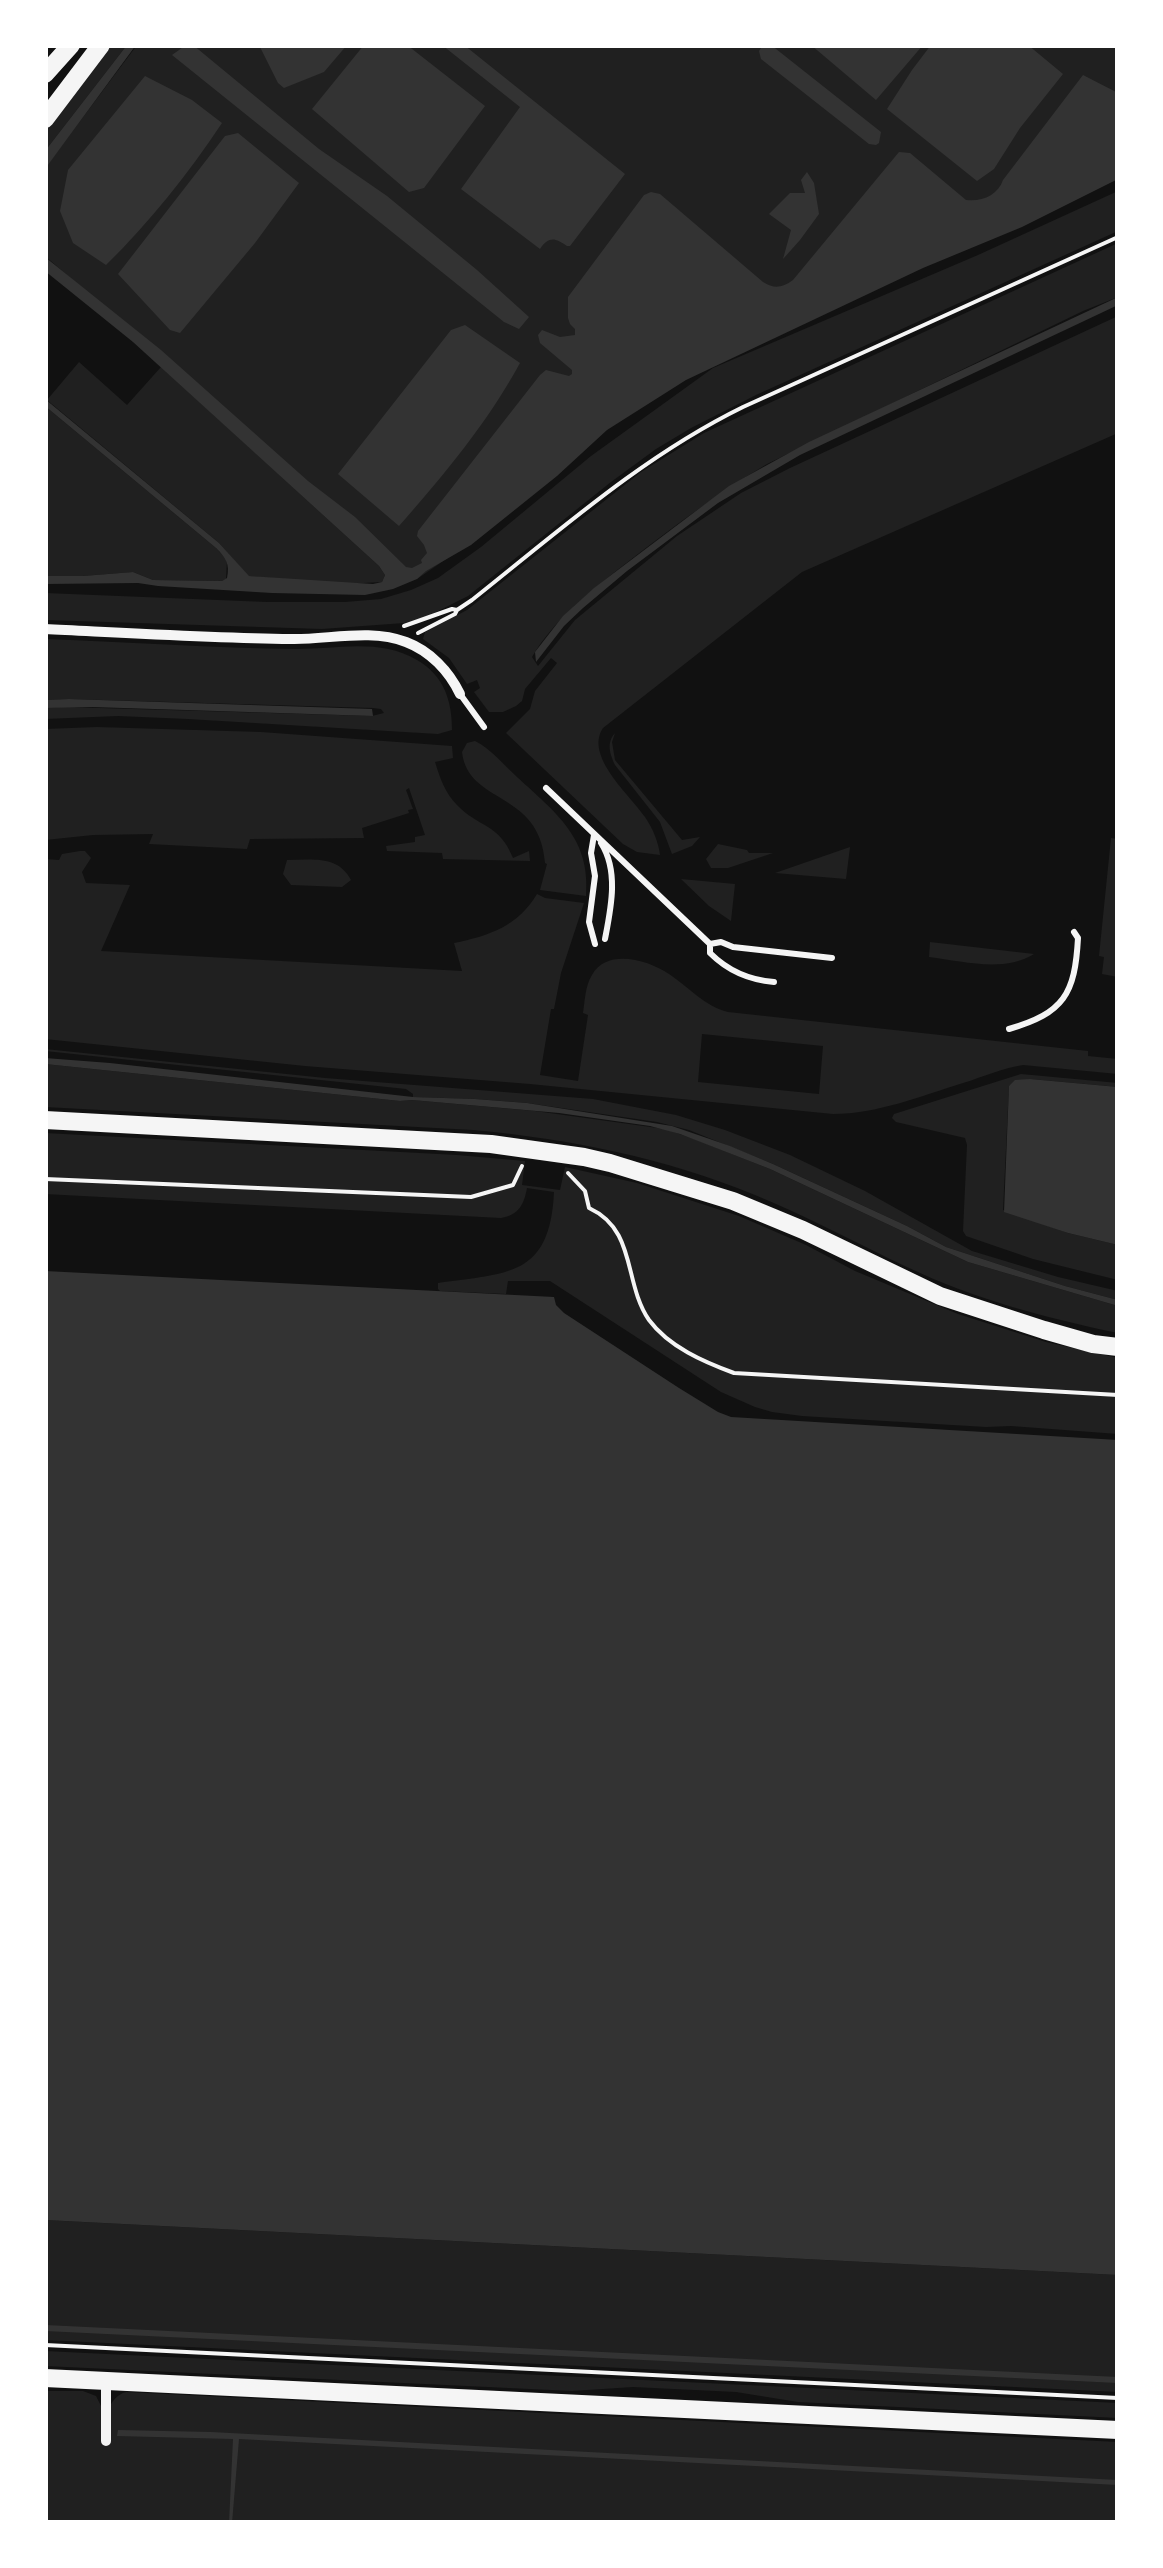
<!DOCTYPE html>
<style>
body{margin:0}
#map{position:relative;width:1163px;height:2568px;overflow:hidden;background:#111;font-family:"Nunito Sans",sans-serif}
canvas{display:block}
.frame{position:absolute;inset:0;border:48px solid #fff;pointer-events:none}
</style>
<div id="map">
<canvas width="1163" height="2568"></canvas>
<div class="frame"></div>
</div>
<script>
const ctx = document.querySelector('canvas').getContext('2d');
ctx.lineJoin = 'round';
function paint(path, color) {
  ctx.fillStyle = color;
  ctx.fill(path, 'evenodd');
}
function strokePath(path, color, width, dash) {
  ctx.strokeStyle = color;
  ctx.lineWidth = width;
  ctx.lineCap = dash ? 'butt' : 'round';
  ctx.setLineDash(dash || []);
  ctx.stroke(path);
}
const green = new Path2D(`
 M107,45H127L45,151V126Z
 M137,45H1118V179L725,355L612,422L465,546L417,579L45,256V168Z
 M1118,191V231L756,395L691,428L656,449L611,482L468,596L428,616L404,623L322,629L45,620V593L267,602H345L381,599L411,590L438,578L481,547L591,456L713,368L978,255Z
 M1118,243V297L1083,311L767,464C719,493 674,526 629,561C593,589 554,619 532,657L538,666L575,620L677,536L741,493L790,468L1118,316V433L802,572L603,728C584,756 630,795 645,817C653,829 658,841 660,855L637,852L623,844L506,733L530,709L535,691L557,663L551,658L525,689L522,701L516,706L503,712H489L474,692L480,688L477,680L467,684L449,658L423,639L425,632L467,610L641,472L704,433Z
 M79,362L127,405L161,367L379,566L385,575L382,582L344,584L248,576L219,543L47,400Z
 M45,406L216,548L227,560L226,579L222,581L153,580L133,572L83,576H45Z
 M45,639C129,642 213,648 297,649C337,649 380,638 417,660C444,676 452,700 452,730L438,734L188,719L118,716L45,719V708L65,707L372,716L384,713L381,709L373,708L69,699L45,700Z
 M97,727L261,732L452,746L453,758L435,762C440,778 445,793 457,805C479,828 499,823 513,858L529,851L530,861L443,859L442,853L387,851L386,846L415,842V837L425,835L409,788L406,790L413,809L408,810L409,813L362,828L364,838L250,839L247,849L149,844L153,834L93,835L45,840V729Z
 M615,733L612,742L615,760L682,840L700,837L692,846L672,854L660,822L615,765C610,754 606,743 615,733Z
 M475,741C491,749 504,765 517,777C556,813 591,838 586,896L540,890L547,864L545,863C540,790 468,805 462,752L467,743Z
 M1111,838L1118,839V977L1102,974L1104,957L1099,956Z
 M718,844L747,850L749,853H773L728,868H711L706,859Z
 M850,847L846,879L775,873Z
 M80,851H85L91,858L82,872L86,883L130,885L101,951L462,971L454,943C489,936 518,926 537,894L545,898L584,903L561,973L554,1009H551L540,1075L578,1081L588,1015L583,1013C585,1001 585,986 592,975C607,948 648,960 669,974C690,988 704,1006 728,1012L1088,1051V1056L1118,1059V1074L1023,1065C1002,1068 983,1077 963,1083C921,1096 877,1114 833,1114L530,1084L305,1066L45,1039V859L59,860L62,854ZM702,1034L823,1046L819,1094L698,1082Z
 M287,860C312,860 338,855 351,880L342,887L291,885L283,874Z
 M681,879L735,884L731,921L709,906Z
 M930,942L1034,954C1003,973 963,961 929,957Z
 M45,1049L325,1078L593,1099L676,1115L725,1130L790,1155L865,1191L972,1251L1058,1277L1118,1291V1300L1065,1286L946,1247L907,1226L773,1164L689,1130L657,1122L527,1103L475,1099L413,1097V1094L406,1089L45,1051Z
 M45,1064L400,1101L412,1100L535,1111L665,1129L694,1139L770,1169L968,1262L1118,1306V1333C1046,1318 974,1299 907,1267C856,1243 807,1216 755,1195C665,1158 570,1139 473,1130L45,1107Z
 M1021,1074L1118,1083V1087L1030,1079L1009,1086L1003,1210L1068,1233L1118,1245V1280L1033,1259L966,1236L963,1231L967,1145L965,1138L896,1122L892,1118L894,1114Z
 M45,1133L457,1155L525,1161L522,1185L560,1190L565,1167L637,1183L739,1216L806,1245L855,1271L958,1314L1046,1342L1118,1358V1434L1011,1426L986,1427L802,1416L772,1412L755,1407L721,1392L550,1281H508L506,1294L440,1291L438,1289V1283C508,1273 550,1277 554,1192L527,1188C524,1204 519,1215 501,1218L45,1194Z
 M45,2220L1118,2275V2392L45,2340Z
 M45,2351L1118,2403V2418L798,2402L736,2392L633,2387L572,2391L45,2366Z
 M45,2391H83L96,2396L101,2406V2430C107,2415 109,2397 126,2392L1118,2442V2523H45Z`);
const water = new Path2D(`
 M127,45H136L45,169V151Z
 M186,45H193L319,149L387,196L477,270L529,317L519,329L504,322L172,55Z
 M259,45H347L324,72L284,88L278,83Z
 M364,45H407L485,106L424,188L409,192L312,109Z
 M442,45H464L625,174L570,246H567C555,238 549,236 540,249L461,189L520,107Z
 M763,45H771L881,132L879,143L876,145L869,144L761,59L759,51Z
 M811,45H923L876,100Z
 M931,45H1028L1063,74L1020,128L994,169L977,181L887,109L912,70Z
 M1083,75L1118,93V179L1022,227L923,268L686,380L607,430L557,476L471,545L426,571L417,579L393,589L365,595L272,593L158,586L138,583L45,584V576H83L133,572L153,580L222,581L227,578C230,564 226,558 216,548L45,406V399L219,543L249,576L373,584L382,582L385,575L379,566L133,342L45,271V257L161,350L308,481L355,517L406,567L412,568L422,563L421,560L427,553L424,545L417,536L418,531L540,375L546,370L569,376L572,374V370L540,343L538,335L542,330L560,337L575,335V329L570,324L568,318V297L644,195L651,192L660,194L763,282C774,289 782,288 793,280L899,152L910,153L966,200C982,202 998,195 1003,180Z
 M145,76L192,100L222,123C188,174 150,222 106,265L73,243L60,211L68,170Z
 M238,133L299,183L255,243L180,333L170,330L118,274L225,136Z
 M807,172L814,183L819,214L800,240L783,259L791,230L769,214L790,193H805L801,180Z
 M1118,297V305L800,455L718,503L627,571L583,608L564,626L536,662L535,652L563,616L594,588L729,486L809,442Z
 M465,325L520,363C488,422 444,475 399,526L338,474L451,330Z
 M69,699L372,709L373,716L92,707L45,708V700Z
 M45,1058L110,1063L413,1097L475,1099L527,1103L672,1126L730,1146L773,1164L907,1226L946,1247L1065,1286L1118,1300V1306L968,1262L770,1169L680,1134L650,1126L559,1113L412,1100L400,1101L45,1064Z
 M1030,1079L1118,1087V1245L1068,1233L1004,1212L1009,1086L1015,1080Z
 M45,1271L554,1297L556,1305L564,1313L679,1388L718,1412L731,1417L1118,1440V2275L45,2220Z
 M118,2430L211,2432L1118,2480V2485L239,2439L232,2523H229L233,2439L117,2436Z`);
const stream = new Path2D(`
 M45,2328L1118,2380`);
const path = new Path2D(`
 M404,626L452,609L457,610
 M418,633L455,614L457,610L472,600C559,531 643,456 743,407L1118,237
 M568,1173L585,1191L589,1208C637,1230 623,1282 649,1320C669,1347 704,1362 734,1373L1118,1395
 M45,1179L471,1197L513,1185L522,1166
 M45,2345L1118,2398`);
const service = new Path2D(`
 M460,694L484,727
 M546,788L710,944V953C728,971 749,980 774,982
 M594,835L591,853L595,876L589,922L595,944
 M601,843C619,871 611,908 605,939
 M710,944L721,942L733,947L832,958
 M1009,1029C1064,1013 1075,994 1078,938L1074,932`);
const minor = new Path2D(`
 M45,629C127,633 209,638 291,639C328,640 370,628 406,642C430,651 449,671 460,694
 M106,2441V2380`);
const primary = new Path2D(`
 M45,74L71,45
 M45,119L101,45
 M45,1120L491,1144L584,1157L610,1163L733,1201L803,1230L940,1296L1044,1330L1093,1344L1118,1347
 M45,2378L1118,2430`);
paint(green, '#202020');
paint(water, '#333');
strokePath(stream, '#333', 6);
strokePath(path, '#f5f5f5', 4);
strokePath(service, '#f5f5f5', 6);
strokePath(minor, '#f5f5f5', 10);
strokePath(primary, '#f5f5f5', 18);
</script>
